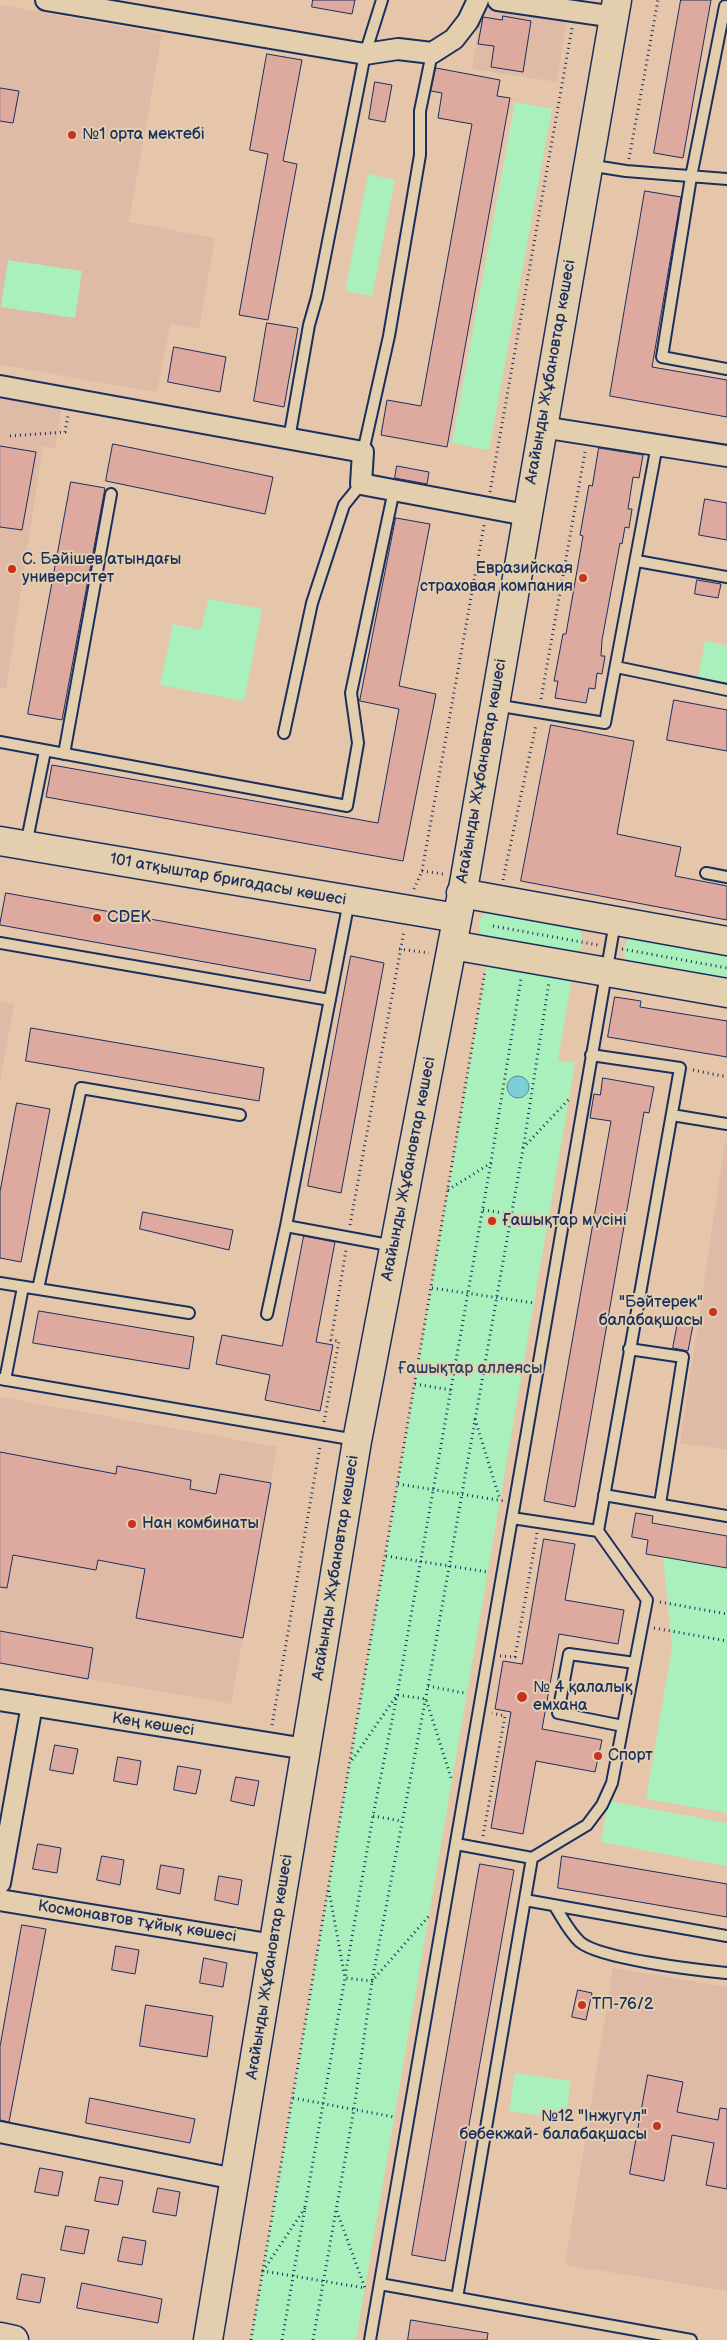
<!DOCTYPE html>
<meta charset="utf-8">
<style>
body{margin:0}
canvas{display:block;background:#e5c6aa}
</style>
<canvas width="727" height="2340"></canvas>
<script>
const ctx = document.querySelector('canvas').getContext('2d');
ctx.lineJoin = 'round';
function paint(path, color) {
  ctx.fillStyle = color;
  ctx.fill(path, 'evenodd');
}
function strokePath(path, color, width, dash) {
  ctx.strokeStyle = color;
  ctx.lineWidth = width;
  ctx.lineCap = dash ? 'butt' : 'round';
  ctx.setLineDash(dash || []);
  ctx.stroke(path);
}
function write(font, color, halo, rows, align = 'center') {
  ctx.font = font + ' "Balsamiq Sans",sans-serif';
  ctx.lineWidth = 4;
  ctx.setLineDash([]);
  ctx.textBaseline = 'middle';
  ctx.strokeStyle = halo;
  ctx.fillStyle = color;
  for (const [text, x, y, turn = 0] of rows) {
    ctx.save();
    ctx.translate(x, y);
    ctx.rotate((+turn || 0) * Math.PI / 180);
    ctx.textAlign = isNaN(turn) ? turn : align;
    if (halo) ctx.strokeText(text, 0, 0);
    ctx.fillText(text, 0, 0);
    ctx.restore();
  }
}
const built = new Path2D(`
 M0,5L162,34L129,222L215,238L199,329L170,324L157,392L0,365Z
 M482,6L567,20L557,82L472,69Z
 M0,395L62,405L55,449L43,446L6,689L0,688Z
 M0,1001L14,1004L0,1083Z
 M725,1142H727V1450L680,1443Z
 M0,1397L277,1447L231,1704L0,1663Z
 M613,1968L727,1987V2291L565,2265Z`);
const green = new Path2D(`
 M515,102L552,109L489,450L452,443Z
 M368,174L395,180L372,296L345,291Z
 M8,260L82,271L75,318L1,307Z
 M208,599L262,609L244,701L160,685L173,624L201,630Z
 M705,641L727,645V683L698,677Z
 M494,909L580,928L582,935L581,948L569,956L487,942C475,928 476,916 494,909Z
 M631,936L727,950V984L626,962C623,952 624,943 631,936Z
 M487,964L572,978L558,1060L575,1063L356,2340H251Z
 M663,1557L727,1568V1813L646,1799L672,1648Z
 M608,1801L727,1823V1866L601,1842Z
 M515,2073L571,2081L565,2119L509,2111Z`);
const water = new Path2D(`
 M507 1087a11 11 0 1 1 22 0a11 11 0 1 1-22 0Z`);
const building = new Path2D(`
 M313,0H355L352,14L312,7Z
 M681,0H711L683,158L654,153Z
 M503,16L531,21L523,72L491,67L494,46L478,44L483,17L502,20Z
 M267,54L302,60L283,161L297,164L268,320L239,315L268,154L250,150Z
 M436,68L500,80L497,96L510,98L447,447L381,435L387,400L421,406L472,124L438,118L442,93L431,91Z
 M375,82L392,85L385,122L369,119Z
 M0,88L19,91L13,123L0,121Z
 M645,191L681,197L652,367L727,380V417L610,396Z
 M267,323L298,328L284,407L254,401Z
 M174,347L226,357L220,392L168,382Z
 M113,444L273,477L265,514L106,481Z
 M0,446L36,452L22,530L0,527Z
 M599,448L643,455L639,478L633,477L628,509H632L629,528L625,527L622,544L620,543L602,640L601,656H605L602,674L597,673L595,689L589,688L586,703L555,698L558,681H554L563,634H566L583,536L580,535L589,485L592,486Z
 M397,466L429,472L427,484L395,478Z
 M71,482L105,488L62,720L28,714Z
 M705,499L727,503V540L699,535Z
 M396,518L430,524L399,686L436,694L403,861L46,797L52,765L378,823L399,709L360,701Z
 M697,580L721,584L718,598L695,594Z
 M674,700L727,710V751L667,740Z
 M551,725L634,741L617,834L681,847L675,876L727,886V920L521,881Z
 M6,893L316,949L310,981L0,925Z
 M351,956L384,963L341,1193L308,1186Z
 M615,997L641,1001L640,1007L727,1021V1057L608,1037Z
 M31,1028L264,1068L259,1101L26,1061Z
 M603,1078L654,1087L649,1113L644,1112L575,1507L544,1501L611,1121L590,1118L594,1094L600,1095Z
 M17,1103L50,1109L21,1262L0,1258V1192Z
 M143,1212L233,1230L229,1250L140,1229Z
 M304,1236L335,1242L316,1342L333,1345L320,1411L265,1400L270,1375L216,1364L222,1335L282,1346Z
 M39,1311L194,1337L189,1369L33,1343Z
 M679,1317L694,1320L688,1351L673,1348Z
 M0,1452L116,1474L117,1466L191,1480L190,1489L216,1494L220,1474L271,1483L243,1638L136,1618L145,1569L98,1560L96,1570L13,1555L7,1588L0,1587Z
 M636,1513L653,1516L652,1523L727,1536V1568L646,1554L648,1540L632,1537Z
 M544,1539L575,1544L565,1600L624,1610L618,1644L559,1634L542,1729L602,1740L595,1772L536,1761L523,1834L491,1828L511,1712L495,1709L503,1661L522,1664Z
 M0,1631L93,1648L88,1679L0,1663Z
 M55,1745L78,1749L73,1774L50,1770Z
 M118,1757L141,1761L137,1785L114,1781Z
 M178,1766L201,1770L196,1794L174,1790Z
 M236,1777L259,1781L254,1806L231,1801Z
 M38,1844L61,1848L57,1873L33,1869Z
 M102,1856L124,1860L120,1885L97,1880Z
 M562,1856L727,1884V1917L558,1888Z
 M480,1864L514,1870L445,2261L412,2255Z
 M161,1865L184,1869L180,1894L157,1889Z
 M219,1876L242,1880L238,1905L215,1900Z
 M22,1925L46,1929L9,2122L0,2120V2047Z
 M116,1946L139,1950L135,1974L112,1970Z
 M204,1958L227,1963L223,1987L200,1983Z
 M578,1990L592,1993L586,2020L572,2017Z
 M146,2005L213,2016L207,2057L140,2046Z
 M648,2075L683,2082L677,2112L718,2120L720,2108L727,2109V2189L706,2185L714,2143L672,2135L664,2181L630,2174Z
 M90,2098L195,2119L190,2143L86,2123Z
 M40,2168L63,2172L58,2196L35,2192Z
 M100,2177L123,2181L118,2205L95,2201Z
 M158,2188L180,2192L176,2216L153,2212Z
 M66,2226L89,2230L84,2254L61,2250Z
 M123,2237L146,2241L142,2265L118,2261Z
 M22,2274L45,2278L40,2303L17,2299Z
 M82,2283L162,2299L158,2323L77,2308Z
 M411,2320L488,2333L487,2340H408Z`);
const path = new Path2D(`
 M629,159L658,0
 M10,436L65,432L68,415
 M490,492L572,28
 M541,699L585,452
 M422,871L443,874
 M503,880L536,725
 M414,889L422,871L484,525
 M493,926L598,945
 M399,949L429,953
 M622,949L727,968
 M693,1070L727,1077
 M523,1148L569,1099
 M448,1190L491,1163
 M483,1210L511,1214
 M350,1225L404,931
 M432,1288L534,1303
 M415,1384L451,1390
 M475,1419L500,1500
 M324,1422L339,1341L331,1340L346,1250
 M398,1484L504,1501
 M386,1556L488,1572
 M660,1602L727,1614
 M654,1628L727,1641
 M500,1656L515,1657L537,1533
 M428,1686L464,1693
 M272,1725L320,1446
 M352,1760L397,1695L426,1699L452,1781
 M373,1816L402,1821
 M483,1836L505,1716L492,1713
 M329,1891L345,1978L372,1981L429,1916
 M293,2098L394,2117
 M305,2208L263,2271L365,2288L336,2209
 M251,2340L485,971
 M282,2340L373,1816L397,1695L491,1162L521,979
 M313,2340L354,2109L372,1981L428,1686L523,1149L549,982`);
const lane = new Path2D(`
 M725,6L691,177L662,357L727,369
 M588,165L626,171L727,179
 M289,439L309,325L317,297L365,54L382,0
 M363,452L389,336L420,155V111L432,53
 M637,561L727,577
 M616,667L727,690
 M495,705L605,723L657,445
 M284,733L312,603L344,505L361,484
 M0,742L347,806L358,743L351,693L394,490
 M64,754L111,494
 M26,845L45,751
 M706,873L727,877
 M0,943L330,1000
 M672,1115L727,1124
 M286,1226L394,1246
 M0,1283L189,1313
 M38,1289L81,1088L240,1115
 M267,1314L286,1226L349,901
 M629,1349L683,1357L660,1504
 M0,1379L356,1440
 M5,1380L23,1287
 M604,1495L727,1516
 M512,1518L598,1531
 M623,1726L558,1713L569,1654L635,1663
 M456,1844L532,1858L587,1825L602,1805L612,1783L647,1600L598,1531L680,1068L591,1055
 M525,1900L727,1936
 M554,1905C562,1917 569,1932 580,1942C600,1959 697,1970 726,1973
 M380,2284L691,2340
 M457,2298L532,1858
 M370,2340L615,922`);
const street = new Path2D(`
 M46,0L365,54L398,49L432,53L454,39L468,21L478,0
 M498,0L615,17
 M0,386L363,452L361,484L526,515
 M542,427L727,456
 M0,1700L306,1749
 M0,1883L32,1705
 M0,1900L274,1945
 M0,2132L235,2179`);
const secondary = new Path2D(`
 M0,841L457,918
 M461,893L727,941
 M452,945L727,993
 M0,2337L14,2340
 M208,2340L357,1441L465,878L617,0`);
const markers = [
 [72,135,5,"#c8321e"],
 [12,569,5,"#c8321e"],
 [583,578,5,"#c8321e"],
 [97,918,5,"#c8321e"],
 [492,1221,5,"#c8321e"],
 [713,1312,5,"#c8321e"],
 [132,1524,5,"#c8321e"],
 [522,1697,6,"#c8321e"],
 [598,1756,5,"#c8321e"],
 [582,2005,5,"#c8321e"],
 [657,2126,5,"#c8321e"]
];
const poiNames = [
 ["№1 орта мектебі",82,135],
 ["С. Бәйішев атындағы",22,560],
 ["университет",22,578],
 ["Евразийская",573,569,"right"],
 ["страховая компания",573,587,"right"],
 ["CDEK",107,918],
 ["Ғашықтар мүсіні",502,1221],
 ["\"Бәйтерек\"",703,1303,"right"],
 ["балабақшасы",703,1321,"right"],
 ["Нан комбинаты",142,1524],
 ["№ 4 қалалық",533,1688],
 ["емхана",533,1706],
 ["Спорт",608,1756],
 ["ТП-76/2",592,2005],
 ["№12 \"Інжугүл\"",647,2117,"right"],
 ["бөбекжай- балабақшасы",647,2135,"right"]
];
const streetNames = [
 ["Ағайынды Жұбановтар көшесі",551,372,-80],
 ["Ағайынды Жұбановтар көшесі",482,771,-80],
 ["101 атқыштар бригадасы көшесі",228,880,10],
 ["Ағайынды Жұбановтар көшесі",409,1169,-79],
 ["Ағайынды Жұбановтар көшесі",336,1568,-81],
 ["Кең көшесі",153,1725,9],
 ["Космонавтов тұйық көшесі",137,1922,9],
 ["Ағайынды Жұбановтар көшесі",270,1967,-81]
];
const parkNames = [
 ["Ғашықтар аллеясы",470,1369]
];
paint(built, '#dfbaa6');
paint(green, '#a9f0bc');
paint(water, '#7eced7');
strokePath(water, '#568ea7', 1);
paint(building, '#dea99f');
strokePath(building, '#1b2f5e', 1);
strokePath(lane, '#1b2f5e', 14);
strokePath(street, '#1b2f5e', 24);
strokePath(secondary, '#1b2f5e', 31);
strokePath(path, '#1b2f5e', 3, [1, 4]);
strokePath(lane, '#e3cfad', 10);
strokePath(street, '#e3cfad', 20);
strokePath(secondary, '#e3cfad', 28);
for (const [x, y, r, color] of markers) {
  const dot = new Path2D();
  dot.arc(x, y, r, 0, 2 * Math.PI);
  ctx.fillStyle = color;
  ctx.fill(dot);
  strokePath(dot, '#e3cfad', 2);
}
write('16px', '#1b2f5e', '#e3cfad', poiNames, 'left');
write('16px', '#1b2f5e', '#e3cfad', streetNames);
write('16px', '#294267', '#e3cfad', parkNames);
</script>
